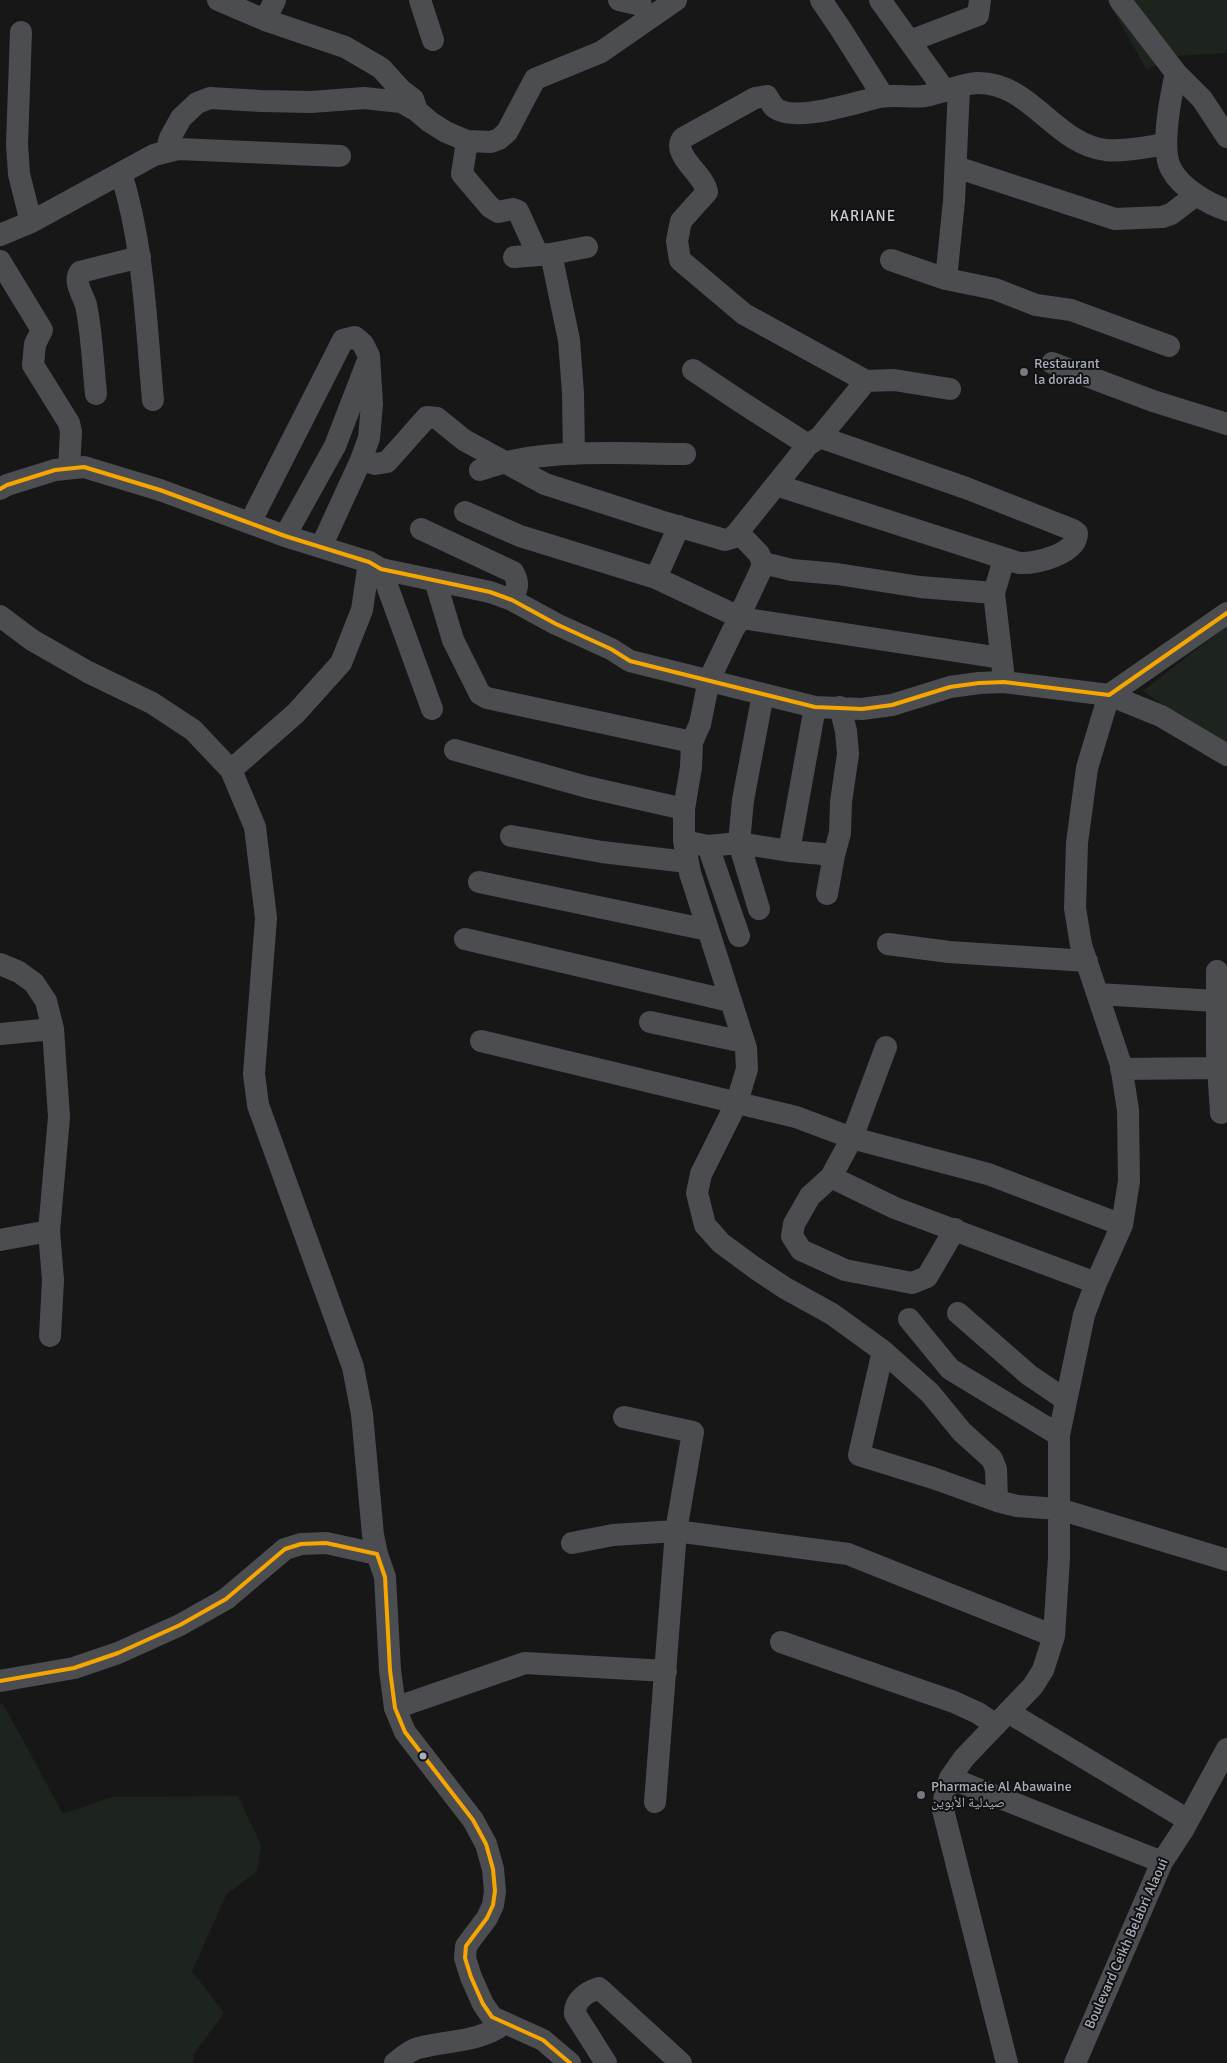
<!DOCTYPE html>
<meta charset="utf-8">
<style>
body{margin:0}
canvas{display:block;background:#171717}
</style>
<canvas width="1227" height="2063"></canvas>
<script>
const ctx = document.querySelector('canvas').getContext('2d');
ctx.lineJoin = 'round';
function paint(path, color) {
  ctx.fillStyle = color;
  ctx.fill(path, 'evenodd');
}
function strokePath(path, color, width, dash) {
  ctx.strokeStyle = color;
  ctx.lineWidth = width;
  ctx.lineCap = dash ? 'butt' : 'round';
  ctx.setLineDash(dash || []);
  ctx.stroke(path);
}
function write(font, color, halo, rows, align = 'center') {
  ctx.font = font + ' Signika,"Noto Naskh Arabic",sans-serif';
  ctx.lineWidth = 4;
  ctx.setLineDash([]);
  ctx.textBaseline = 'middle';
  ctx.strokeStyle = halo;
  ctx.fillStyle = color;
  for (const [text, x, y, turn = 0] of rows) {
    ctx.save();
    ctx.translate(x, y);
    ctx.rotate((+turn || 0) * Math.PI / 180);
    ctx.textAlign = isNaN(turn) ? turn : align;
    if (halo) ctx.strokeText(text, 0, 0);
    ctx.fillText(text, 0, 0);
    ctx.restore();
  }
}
const green = new Path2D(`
 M1107,0H1227V53L1172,56L1147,70Z
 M1227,626V747L1143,691Z
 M0,1704H3L63,1814L112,1797L238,1796L261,1845L257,1871L226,1895L192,1971L224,2013L193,2055L194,2063H0Z`);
const minor = new Path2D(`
 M218,0L265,20L345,47L381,68L401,90L413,99L417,111L430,122L446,132L467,141L491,142L499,139L507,132L535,79L601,52L676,0
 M420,0L433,40
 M619,0L641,5
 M821,0L840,28L883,96
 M880,0L945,91
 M1120,0L1176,73L1202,99L1227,137
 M265,20L275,0
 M21,32L17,144L19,174L31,222
 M910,41L978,15L980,0
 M1176,73C1171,95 1160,149 1171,169C1181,188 1208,204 1227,210
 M467,141L462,174L490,207L498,212L513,209L518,211L538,255
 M166,152L170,138L181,118L197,103L210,98L261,101L311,102L364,98L401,102L417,111
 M956,167L1115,219L1162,217L1171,214L1196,195
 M121,173C144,246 146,324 153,400
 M0,235L31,222L154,155L178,149L340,156
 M551,254L569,340L573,393L574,454
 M514,257L551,254L587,247
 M891,260L946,279L995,289L1036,305L1071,310L1169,346
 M0,261L42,330L35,344L33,365L69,423L71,432L69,468
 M946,279L954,201L959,87
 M1052,363L1153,401L1227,424
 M693,370L741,402L808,445
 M950,389L894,380L866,381L744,314L680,260L677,241L681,221L707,192C705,175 670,154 683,138L755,98L767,96C769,99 771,103 773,106C791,125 856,102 880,97C894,94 910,98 925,96C942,93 960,84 977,83C1031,82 1054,144 1106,150C1125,152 1146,147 1166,144
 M96,394C93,365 92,334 86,305C83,295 73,281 80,272L140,257
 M361,460L375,464L387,462L427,417L437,418L464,440L545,484L660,521L725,540L732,538L738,532L808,445L820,437L866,381
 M480,470C545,447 617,454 685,454
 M776,485L1019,563C1036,564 1077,554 1077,533L1073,530L966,488L820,437
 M0,489L7,485L55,470L84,467L160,490L285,536L369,562L381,569L490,592L512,600L556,624L611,649L630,661L815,707L862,709L892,705L950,687L979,683L1004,682L1109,695L1161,716L1227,755
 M465,512L520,536L656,578L741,618L1001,658
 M250,523L343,340L355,337L363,344L369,356L372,404L369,438L361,460L321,547
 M421,529L513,572C520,584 517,588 512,600
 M738,532L759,554L763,563L760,572L744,606L741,618L733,630L709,680L700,724L692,742L691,767L684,809V841L690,873L746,1048L747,1069L737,1102L701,1174L697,1193L705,1225L721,1243L755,1268L785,1288L832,1314L883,1351L930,1393L962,1432L992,1459L996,1469L997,1501L1017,1506L1059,1509L1227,1560
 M285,536L335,446L367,363
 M763,563L792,570L837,574L920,587L994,593
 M381,569L432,709
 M656,578L679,526
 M435,580L453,640L480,694L487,698L692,742
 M0,616L32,640L88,672L152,703L193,730L231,770L255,827L266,918L254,1074L258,1105L353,1367L362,1414L373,1535L377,1554L385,1577L390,1670L395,1708L405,1732L473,1820L486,1844L493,1869L495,1891L493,1905L487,1918L466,1946L465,1958L471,1977L483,2004L492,2017L543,2040L570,2063
 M1003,671L994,593L1004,559
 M455,750L587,787L684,809
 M231,770L296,713L341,663L362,610L369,562
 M511,836L602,852L687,862
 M684,841L708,846L739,843L789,851L834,855
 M708,846L739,936
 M789,851L815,707
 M479,882L708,930
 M827,894L834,855L840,833L841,802L848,754L846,731L840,707
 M759,909L739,843L743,800L763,694
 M465,939L730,1001
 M888,944L949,952L1087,961
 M0,964L19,972L34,983L46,1001L53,1029L59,1117L49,1231L53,1280L50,1336
 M1217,971V1052L1221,1113
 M1098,994L1216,1001
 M650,1022L744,1042
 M0,1034L53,1029
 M481,1041L796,1117L852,1138L988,1174L1122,1225
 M886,1047L852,1138L831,1177L810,1196L794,1224L792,1236L801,1250L845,1270L912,1283L927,1277L955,1229
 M1121,1069L1218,1068
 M831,1177L895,1208L1096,1283
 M0,1240L49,1231
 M958,1313L1029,1375L1066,1400
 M909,1319L950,1369L1059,1435
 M883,1351L859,1455L933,1478L997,1501
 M624,1417L693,1432L676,1531L655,1802
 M572,1543L613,1535L676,1531L848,1554L1054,1636
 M781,1642L954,1702L978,1713L996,1725
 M0,1681L74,1668L118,1653L180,1625L226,1599L285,1549L301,1544L326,1543L377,1554
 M395,1708L525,1663L666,1671
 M1008,1712L1188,1820
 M950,1778L1162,1862
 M395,2063C401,2058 410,2050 418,2048C447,2040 479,2043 505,2023
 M606,2063L575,2014C574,2000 587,1992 599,1988L681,2063
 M1007,2063L943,1810L945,1793L950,1778L964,1758L1033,1686L1043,1670L1054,1636L1059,1558V1435L1084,1315L1096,1283L1122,1225L1129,1181L1128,1110L1121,1065L1081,945L1075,908L1077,843L1087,768L1109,695L1227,613
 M1075,2063L1162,1862L1183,1830L1227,1749`);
const bus1 = new Path2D(`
 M0,489L7,485L55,470L84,467L160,490L285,536L369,562L381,569L490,592L512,600L556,624L611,649L630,661L815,707L862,709L892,705L950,687L979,683L1004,682L1109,695L1227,613
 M377,1554L385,1577L390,1670L395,1708L405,1732L473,1820L486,1844L493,1869L495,1891L493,1905L487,1918L466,1946L465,1958L471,1977L483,2004L492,2017L543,2040L570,2063
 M0,1681L74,1668L118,1653L180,1625L226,1599L285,1549L301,1544L326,1543L377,1554`);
const markers = [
 [1024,372,5,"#757a80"],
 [423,1756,4.5,"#a8afb8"],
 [921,1795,5,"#757a80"]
];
const poiNames = [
 ["Restaurant",1034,364],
 ["la dorada",1034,380],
 ["Pharmacie Al Abawaine",931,1787],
 ["صيدلية الأبوين",931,1803]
];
const streetNames = [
 ["Boulevard Ceikh Belabri Alaoui",1127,1944,-66]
];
const neighbourhoodNames = [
 ["KARIANE",863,217]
];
paint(green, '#1d241d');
strokePath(minor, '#4b4d50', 22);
strokePath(bus1, '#f7a600', 4);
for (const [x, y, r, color] of markers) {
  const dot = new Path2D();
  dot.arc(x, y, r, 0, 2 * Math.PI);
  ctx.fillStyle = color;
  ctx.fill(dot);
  strokePath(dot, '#111113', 2);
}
write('14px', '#a8afb8', '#111113', poiNames, 'left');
write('14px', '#a8afb8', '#111113', streetNames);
ctx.letterSpacing = '1px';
write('15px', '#c9cdd4', '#111113', neighbourhoodNames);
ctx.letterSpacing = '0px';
</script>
